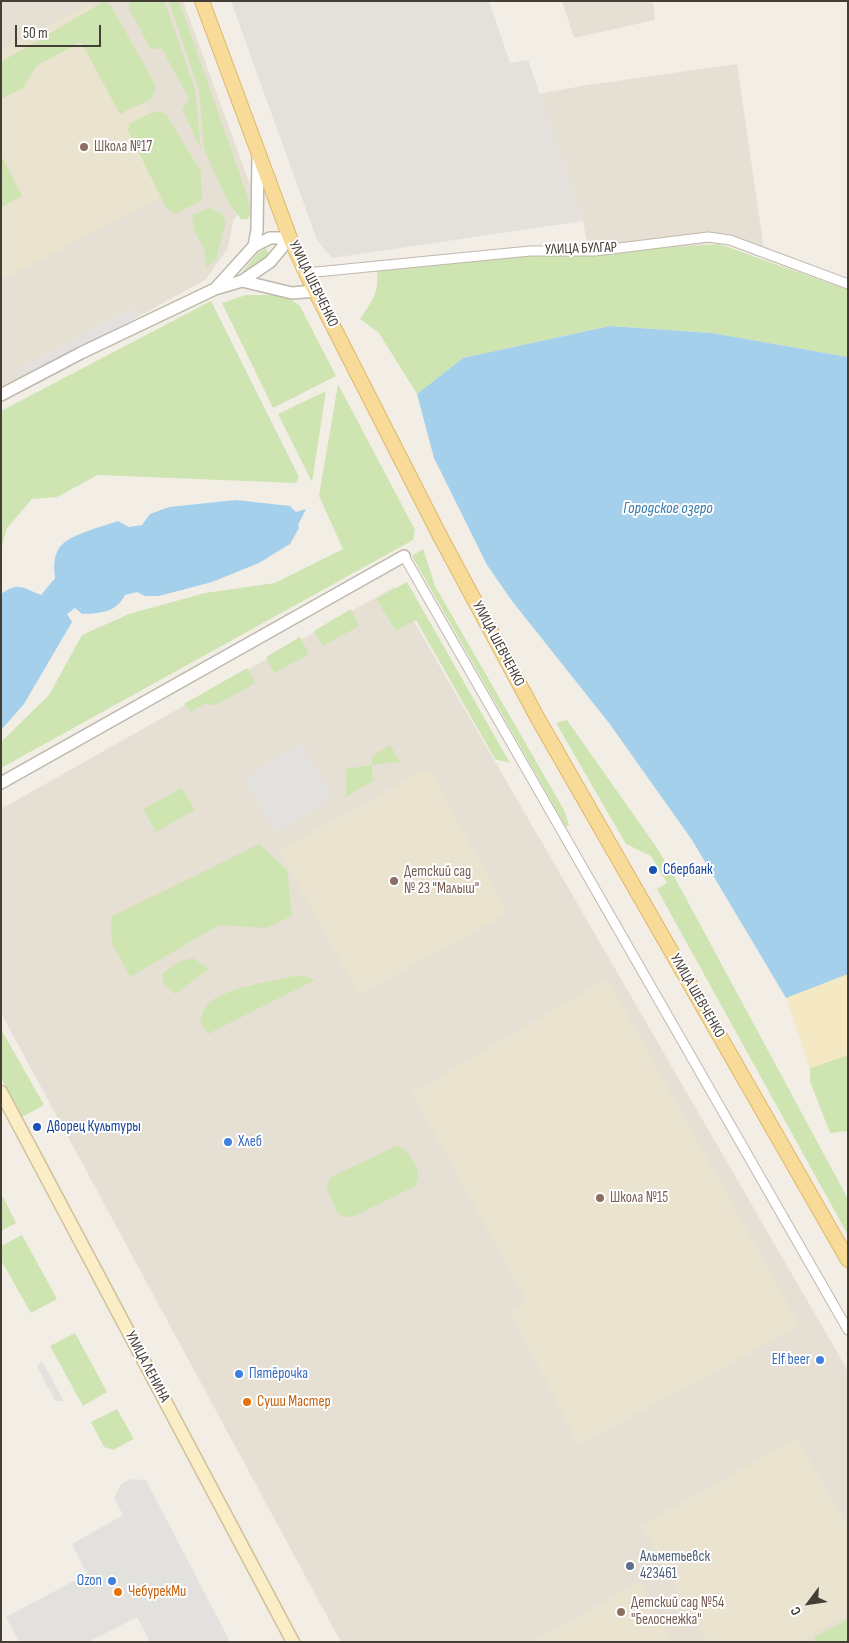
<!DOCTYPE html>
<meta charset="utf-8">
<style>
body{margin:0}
#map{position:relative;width:849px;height:1643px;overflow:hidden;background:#f2eee6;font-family:"Sofia Sans Condensed",sans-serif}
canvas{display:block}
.frame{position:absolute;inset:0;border:2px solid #443e36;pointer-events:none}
.north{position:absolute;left:784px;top:1578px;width:50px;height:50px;-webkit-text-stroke:4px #fff;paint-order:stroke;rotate:239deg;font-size:14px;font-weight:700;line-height:20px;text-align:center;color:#443e36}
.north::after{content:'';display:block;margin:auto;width:18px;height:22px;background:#443e36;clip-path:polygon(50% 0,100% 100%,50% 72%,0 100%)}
.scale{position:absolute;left:15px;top:25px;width:86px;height:22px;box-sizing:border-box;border:2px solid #443e36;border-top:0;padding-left:6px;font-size:15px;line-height:18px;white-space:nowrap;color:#443e36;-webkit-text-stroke:4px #fff;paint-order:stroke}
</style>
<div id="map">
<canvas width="849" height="1643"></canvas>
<div class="frame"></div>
<div class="north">С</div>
<div class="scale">50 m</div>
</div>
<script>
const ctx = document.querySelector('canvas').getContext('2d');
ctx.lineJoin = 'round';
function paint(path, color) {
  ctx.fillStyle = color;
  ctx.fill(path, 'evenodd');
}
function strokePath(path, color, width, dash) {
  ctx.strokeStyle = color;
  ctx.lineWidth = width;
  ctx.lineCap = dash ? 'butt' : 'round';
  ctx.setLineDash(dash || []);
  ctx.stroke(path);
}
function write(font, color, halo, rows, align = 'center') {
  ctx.font = font + ' "Sofia Sans Condensed",sans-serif';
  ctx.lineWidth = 4;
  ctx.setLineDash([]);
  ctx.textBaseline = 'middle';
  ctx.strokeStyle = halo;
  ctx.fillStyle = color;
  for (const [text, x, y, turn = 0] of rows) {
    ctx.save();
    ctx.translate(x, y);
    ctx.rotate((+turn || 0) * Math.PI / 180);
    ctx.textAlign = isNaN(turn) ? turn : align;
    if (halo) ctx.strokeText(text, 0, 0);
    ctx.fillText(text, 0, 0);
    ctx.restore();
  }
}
const residential = new Path2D(`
 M1,1H183L253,193L252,208H241L233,221L228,248L205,280L141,315L132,309L19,369L17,383L1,390Z
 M562,1H653L655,20L574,38Z
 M737,64L764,249L723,241L672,250L590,259L583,221L539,94L587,85Z
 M394,587L848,1371V1642H341L1,1013V809Z`);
const industrial = new Path2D(`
 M231,1H489L510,63L528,60L583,221L332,258L317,240Z`);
const education = new Path2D(`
 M91,3L186,185L1,280V50Z
 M429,768L508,913L359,995L279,850Z
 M607,978L800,1326L579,1445L511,1313L528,1303L412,1093Z
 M797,1438L848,1528V1615L799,1642H707L642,1527L650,1523L649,1521Z
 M640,1582L672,1642H532Z`);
const green = new Path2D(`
 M129,1H163L166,6L195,89L201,149L182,109L189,99L162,49H151L129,9Z
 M169,1H179L247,195L251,212L248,219H241L228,202L204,149L199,90Z
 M103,2L110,4L156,86L151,99L120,114L81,42L36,66L23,88L1,99V62Z
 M155,111L166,114L201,172L202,200L175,214L166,207L128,131L129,124Z
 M1,155L22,196L1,207Z
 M210,208L221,213L226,221L216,259L206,268L205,251L194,230L192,215Z
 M719,244L848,290V357L712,333L610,326L463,358L417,394L379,333L360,319C372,301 379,294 377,271L516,255L603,252Z
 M266,248L270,257L245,274L243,271L258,253Z
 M246,295H285L300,306L336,376L273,408L222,303Z
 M211,301L299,477L296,483L98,475L57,497L32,499L7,528L1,548V411Z
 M338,384L415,530L413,540L1,768V742L49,695L82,635L129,614L205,593L275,583L343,549L319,496Z
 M326,391L312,482L278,414Z
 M423,549L435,586L564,810L569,825L566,827L412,556Z
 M407,582L510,763L495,759L416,620L396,631L376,599Z
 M351,609L359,626L323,646L314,631Z
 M300,637L309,654L274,673L266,657Z
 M247,668L255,683L216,705L204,704L191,712L184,704Z
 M567,720L657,848L675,878L848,1199V1235L657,889L667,883L651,856L626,844L556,723Z
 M390,745L400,762L372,765L373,781L346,797V769L372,765V756Z
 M182,788L195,810L156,832L143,809Z
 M259,844L287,870L292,916L266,928L219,925L130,977L112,943L111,917Z
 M193,958L209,969L175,994L163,982L162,974L180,961Z
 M300,975L315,980L208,1034L200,1021C202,1016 203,1010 206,1006C220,988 278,980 300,975Z
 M1,1029L44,1105L22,1117L1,1078Z
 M848,1055V1131L830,1133L810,1081V1068Z
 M396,1146C407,1148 420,1167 418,1179C418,1180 415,1185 414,1187L352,1217H344L337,1212L327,1189V1184L331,1177Z
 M3,1197L16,1223L1,1231V1198Z
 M22,1235L57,1299L31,1313L1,1260V1246Z
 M75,1333L107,1392L83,1406L50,1346Z
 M117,1409L134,1439L113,1450L104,1447L91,1422Z
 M848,1619V1642H816L814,1637Z`);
const sand = new Path2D(`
 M848,974V1055L810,1068L786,998Z`);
const parking = new Path2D(`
 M132,309L141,315L17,383L19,369Z
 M301,744L333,798L276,832L243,778Z
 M42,1361L64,1401H55L37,1366Z
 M131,1479L146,1480L230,1642H150L137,1617L88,1642H19L6,1617L87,1574L72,1544L123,1515L114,1498L121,1484Z`);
const water = new Path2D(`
 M610,326L712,333L848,357V974L786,998L692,840L609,723L512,601L487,565L434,458L417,394L463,358Z
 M236,500L290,506L296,512L306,509L298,525L299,528L290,544L259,563L212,582L159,596H145L137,592L125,595C116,613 100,613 82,614L75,608L67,614L72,622L24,704L1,730V594C18,581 23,588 41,595L55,578C54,569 53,559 58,550C65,535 102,527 118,521L129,527L142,525L150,514L169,507Z`);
const minor = new Path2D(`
 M306,273L530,251H595L708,237L730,240L848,284
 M404,556L848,1330`);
const tertiary = new Path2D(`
 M254,246L257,230L258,155
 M242,281L270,262L290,238
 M216,288L254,246L270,238H290
 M1,395L81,353L215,289L242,281L292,293L316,291
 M1,783L404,556`);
const secondary = new Path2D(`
 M1,1092L293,1642`);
const primary = new Path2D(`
 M202,1L290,238L306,273L440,536L537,717L848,1260`);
const markers = [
 [84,147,5,"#8d6e63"],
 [653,870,5,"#1a4fb4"],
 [394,881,5,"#8d6e63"],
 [37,1127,5,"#1a4fb4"],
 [228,1142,5,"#3f7fe0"],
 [600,1198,5,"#8d6e63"],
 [820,1360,5,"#3f7fe0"],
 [239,1374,5,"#3f7fe0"],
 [247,1402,5,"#e8710a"],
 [630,1566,5,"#5c6f8a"],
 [112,1581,5,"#3f7fe0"],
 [118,1592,5,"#e8710a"],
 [621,1612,5,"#8d6e63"]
];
const educationNames = [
 ["Школа №17",94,147],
 ["Детский сад",404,872],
 ["№ 23 \"Малыш\"",404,889],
 ["Школа №15",610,1198],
 ["Детский сад №54",631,1603],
 ["\"Белоснежка\"",631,1620]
];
const streetNames = [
 ["УЛИЦА БУЛГАР",581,249,-2],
 ["УЛИЦА ШЕВЧЕНКО",313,284,64],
 ["УЛИЦА ШЕВЧЕНКО",498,644,62],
 ["УЛИЦА ШЕВЧЕНКО",697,996,60],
 ["УЛИЦА ЛЕНИНА",147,1367,62]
];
const transitNames = [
 ["Сбербанк",663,870],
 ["Дворец Культуры",47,1127]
];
const shopNames = [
 ["Хлеб",238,1142],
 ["Elf beer",810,1360,"right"],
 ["Пятёрочка",249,1374],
 ["Ozon",102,1581,"right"]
];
const foodNames = [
 ["Суши Мастер",257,1402],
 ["ЧебурекМи",128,1592]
];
const serviceNames = [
 ["Альметьевск",640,1557],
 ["423461",640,1574]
];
const waterNames = [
 ["Городское озеро",668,509]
];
paint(residential, '#e6e0d4');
paint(industrial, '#e4e0db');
paint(education, '#eae3d0');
paint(green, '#cee4b1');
paint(sand, '#f5e9c3');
paint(parking, '#e3e1de');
paint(water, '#a5d0ec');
strokePath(minor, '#c0b8ac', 11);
strokePath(tertiary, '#c0b8ac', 14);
strokePath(secondary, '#d0c098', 15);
strokePath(primary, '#ddb869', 16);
strokePath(minor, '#fff', 9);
strokePath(tertiary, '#fff', 11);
strokePath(secondary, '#fbeec6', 12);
strokePath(primary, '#f8db98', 14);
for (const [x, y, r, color] of markers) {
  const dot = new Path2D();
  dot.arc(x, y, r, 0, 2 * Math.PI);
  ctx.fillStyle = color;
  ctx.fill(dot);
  strokePath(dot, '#fff', 2);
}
write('15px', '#785e54', '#fff', educationNames, 'left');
write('15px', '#443e36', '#fff', streetNames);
write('15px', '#164399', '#fff', transitNames, 'left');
write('15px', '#366cbe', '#fff', shopNames, 'left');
write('15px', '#c56008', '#fff', foodNames, 'left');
write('15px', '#4e5e75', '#fff', serviceNames, 'left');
write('italic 16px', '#357baa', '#fff', waterNames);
</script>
